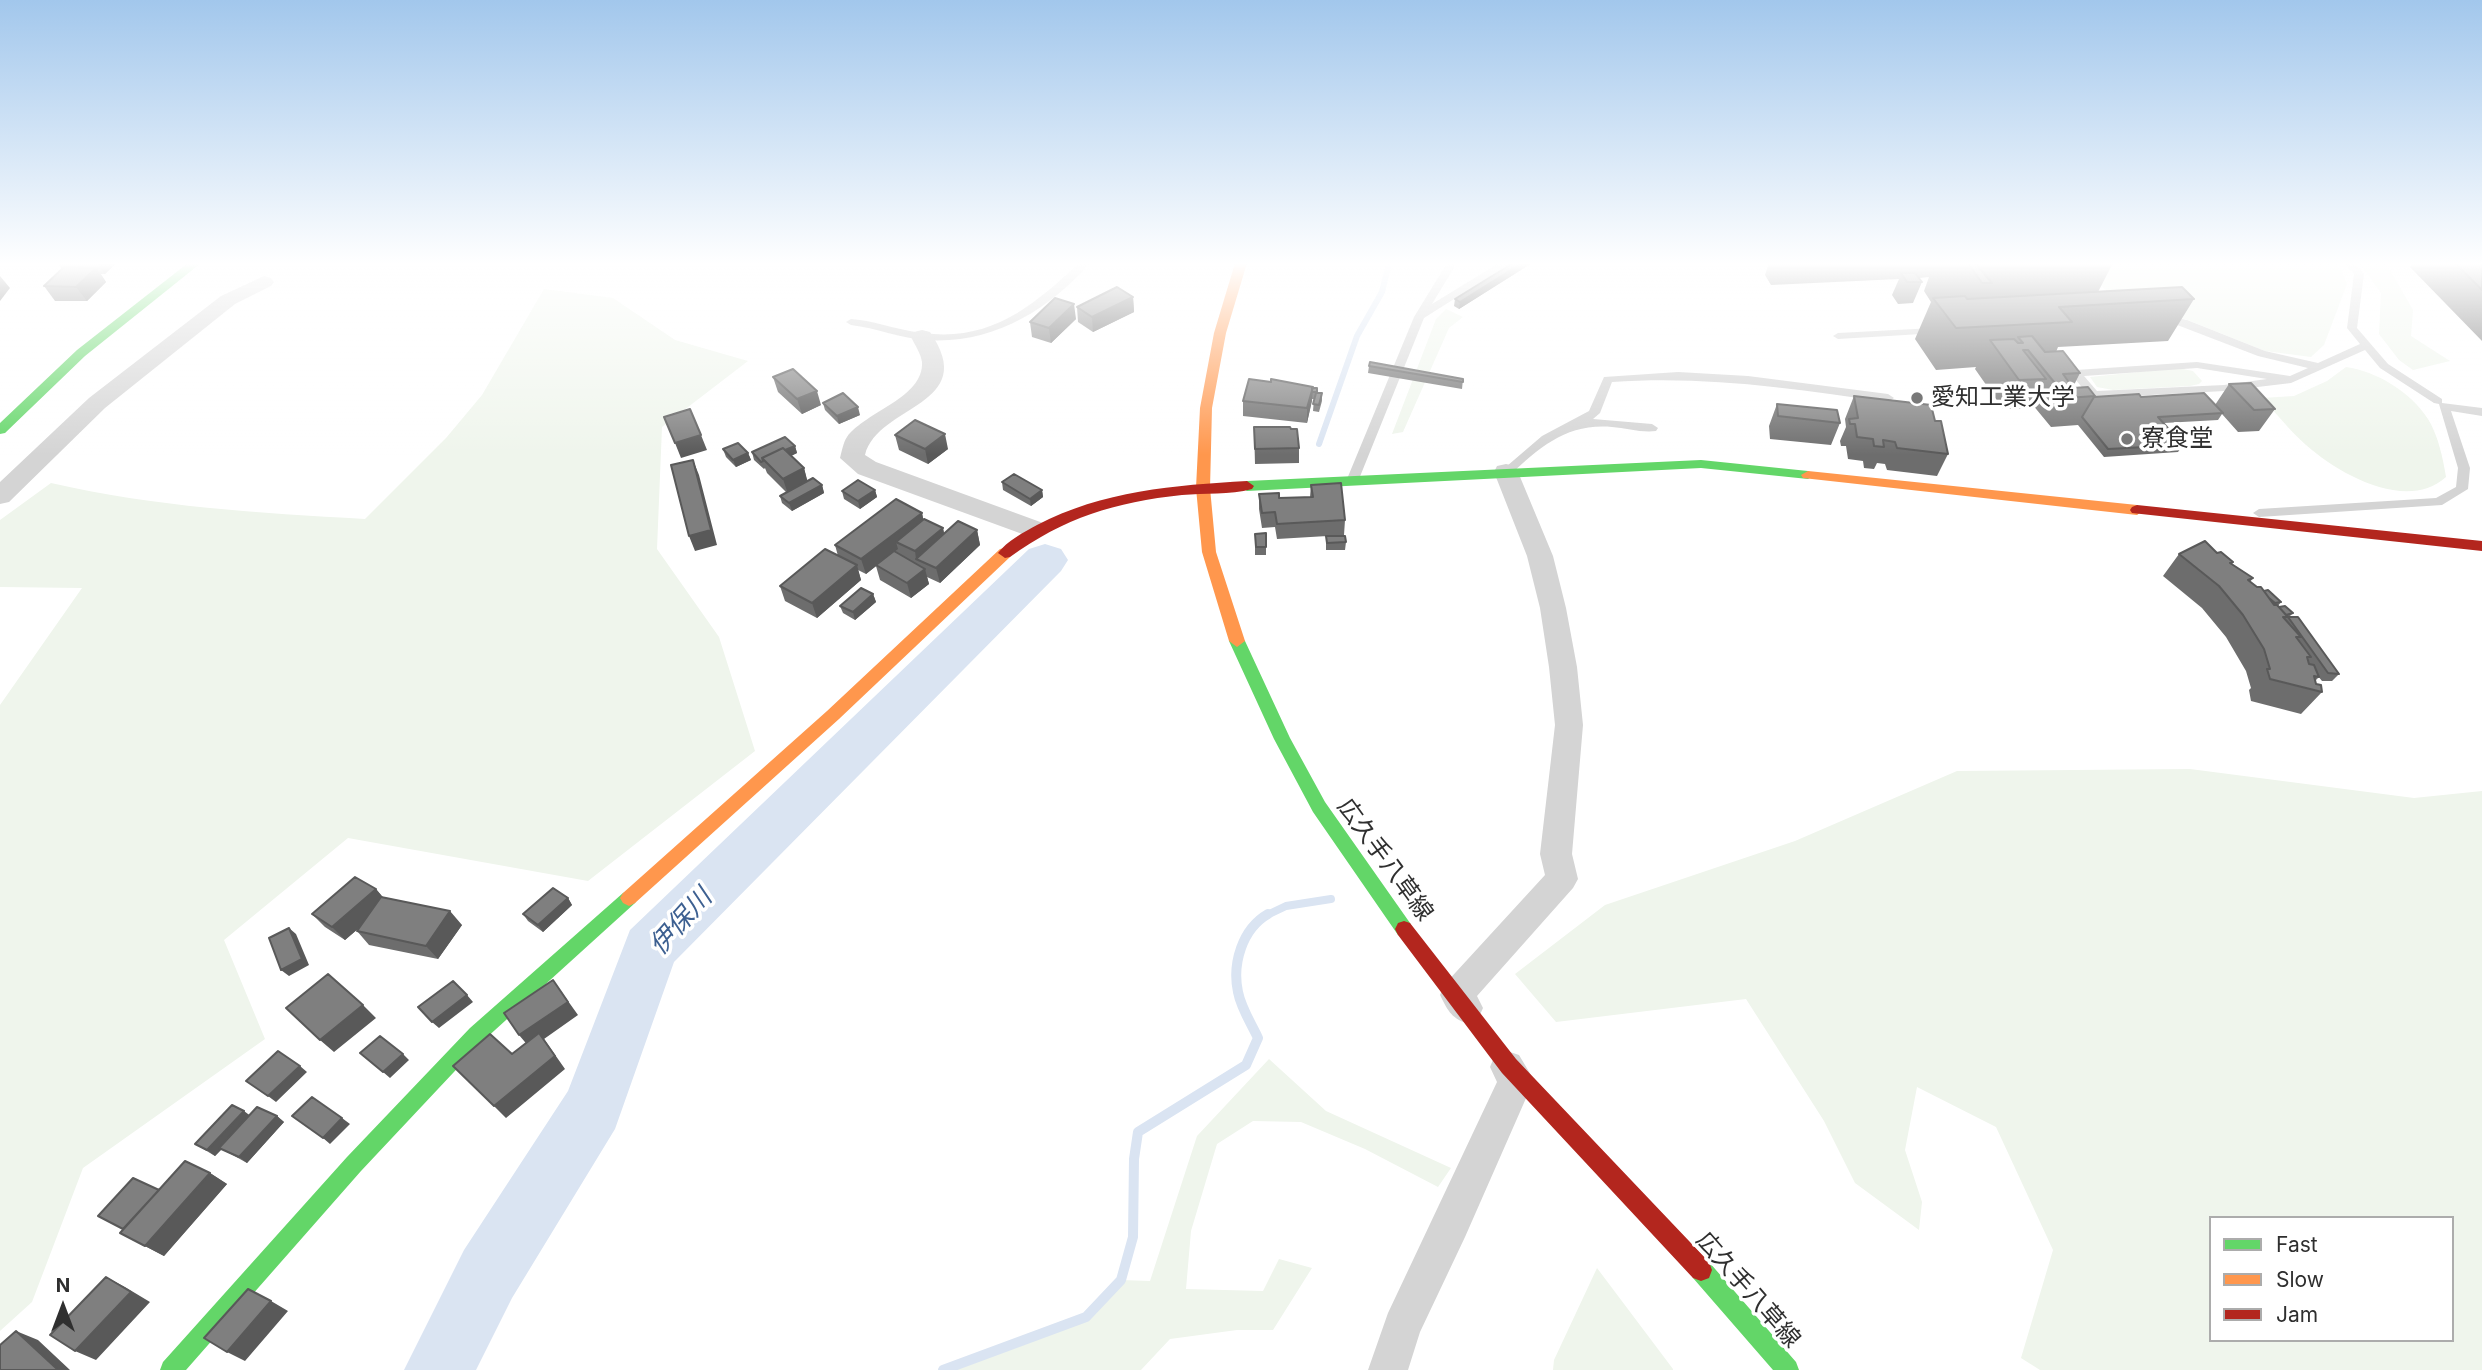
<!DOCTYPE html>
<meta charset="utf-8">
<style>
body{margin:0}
#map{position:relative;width:2482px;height:1370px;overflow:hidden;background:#fff;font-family:Inter,sans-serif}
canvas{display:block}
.legend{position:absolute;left:2209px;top:1216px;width:245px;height:126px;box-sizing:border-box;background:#fff;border:2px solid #acacac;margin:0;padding:9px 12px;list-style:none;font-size:21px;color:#2f2f2f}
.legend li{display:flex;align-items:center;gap:14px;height:35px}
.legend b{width:35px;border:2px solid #acacac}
.north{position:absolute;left:28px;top:1272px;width:70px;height:70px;-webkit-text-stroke:5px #fff;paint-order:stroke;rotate:0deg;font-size:19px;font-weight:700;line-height:28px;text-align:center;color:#2f2f2f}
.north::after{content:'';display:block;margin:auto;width:24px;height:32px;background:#2f2f2f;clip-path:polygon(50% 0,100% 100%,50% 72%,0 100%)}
</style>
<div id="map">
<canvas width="2482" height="1370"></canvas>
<ul class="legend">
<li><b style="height:9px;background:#63d668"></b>Fast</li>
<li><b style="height:9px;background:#ff974d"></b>Slow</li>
<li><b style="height:9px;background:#b3261e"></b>Jam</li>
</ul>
<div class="north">N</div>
</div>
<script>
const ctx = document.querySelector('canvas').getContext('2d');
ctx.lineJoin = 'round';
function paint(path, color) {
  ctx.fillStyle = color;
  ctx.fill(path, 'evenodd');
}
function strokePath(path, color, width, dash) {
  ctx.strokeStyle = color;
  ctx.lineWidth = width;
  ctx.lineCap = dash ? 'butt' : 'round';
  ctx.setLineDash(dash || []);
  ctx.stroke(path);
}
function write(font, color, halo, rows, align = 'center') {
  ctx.font = font + ' Inter,"Noto Sans JP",sans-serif';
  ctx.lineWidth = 7;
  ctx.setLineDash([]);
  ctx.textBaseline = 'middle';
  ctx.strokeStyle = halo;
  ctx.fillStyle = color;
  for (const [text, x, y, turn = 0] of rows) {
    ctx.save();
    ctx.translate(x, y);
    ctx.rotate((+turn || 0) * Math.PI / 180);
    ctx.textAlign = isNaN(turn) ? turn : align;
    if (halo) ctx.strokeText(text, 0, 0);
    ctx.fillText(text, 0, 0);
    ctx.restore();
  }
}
const green = new Path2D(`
 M2052,263H2335L2342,270L2347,284L2324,345L2311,357L2265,351L2185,319L2127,312L2095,279Z
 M2359,263H2386L2413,310L2411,336L2450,361L2413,370L2399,360L2379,334L2381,293Z
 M544,289L613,298L675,340L748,361L662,427L657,549L719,637L755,751L588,881L348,838L224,940L265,1039L83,1168L32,1302L0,1331V705L82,588L0,587V520L51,483C156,507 258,513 365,519L446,438L482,395Z
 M1446,309L1463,317L1449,328L1403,432L1392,434L1436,319Z
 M2346,367C2376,371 2411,392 2428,419C2438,435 2443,458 2446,477C2407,512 2340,475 2306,445C2290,431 2277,414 2262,398L2294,396L2327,381Z
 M2178,368L2193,371L2202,381L2199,384L2190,386L2113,390L2097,387L2090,377Z
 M2190,769L2414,798L2482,791V1370H2040L2021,1358L2053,1250L1996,1127L1917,1087L1905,1150L1922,1202L1919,1230L1855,1183L1824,1121L1746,999L1556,1022L1515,974L1605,905L1795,841L1957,771ZM2211,1218H2452V1340H2211Z
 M1269,1059L1326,1111L1451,1168L1438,1187L1365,1149L1301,1122L1253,1121L1217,1144L1191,1231L1186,1289L1263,1291L1279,1259L1312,1268L1273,1330H1237L1170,1339L1141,1370H943L1086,1317L1121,1280L1150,1281L1197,1136Z
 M1597,1268L1673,1369V1370H1553L1554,1360Z`);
const streamFar2 = new Path2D(`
 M1319,444L1357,336L1382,292L1389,263`);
const streamFar1 = new Path2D(`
 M1265,916L1286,906L1331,899`);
const stream = new Path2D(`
 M943,1370L1086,1317L1121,1280L1133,1237L1134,1159L1138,1132L1246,1065L1258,1038C1251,1023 1241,1008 1238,992C1232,964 1242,929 1268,914`);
const river = new Path2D(`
 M1045,544L1061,549L1068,560L1061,571L674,962L615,1129L512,1298L476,1370H404L464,1250L568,1091L630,930L1029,549Z`);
const lane = new Path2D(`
 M1079,263H1090C1048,311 991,345 925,340C900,338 876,328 851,325L846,322L851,319L860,320C881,323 902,331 923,333C991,342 1033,306 1079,263Z
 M1447,263H1457L1432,304L1499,263H1511L1424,318L1359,479L1357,482H1349L1347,479L1414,317Z
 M2345,263H2355L2364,274L2357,328L2388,364L2442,399V403L2482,408V416L2451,411L2470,468L2468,489L2442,505L2259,517L2253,513L2259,509L2436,498L2456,487L2458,468L2439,404L2434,403L2380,368L2365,350L2291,383L2224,391L2094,398L2090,397L2070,373L2076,370L2197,362L2290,376L2308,368L2258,356L2159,318L2164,315L2187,320L2265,351L2318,363L2360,344L2347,328L2354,274ZM2197,368L2267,379L2224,385L2097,391L2084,376Z
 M1934,328L1939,331L1938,333L1838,339L1833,336L1838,333Z
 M1678,372L1748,376L1888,394L1894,398L1888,402C1796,389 1705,375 1612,382L1600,413L1593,419L1652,424L1658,428L1656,431C1642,433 1626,428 1612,427C1568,423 1541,446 1510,475L1506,476L1500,472L1542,436L1589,411L1604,377Z`);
const street = new Path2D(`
 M264,276L271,278L274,282L271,286L235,304L105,408L9,502L0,504V482L89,398L221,296Z
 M922,330L930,332C981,406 878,404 865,455L876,462L1043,523L1047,529L1043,535L1034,538L1025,535L858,474L840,458C842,451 843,443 847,437C866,411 924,398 922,362C921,354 915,345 911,337L914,332Z
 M1506,464L1515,466L1518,472L1553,556L1566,608L1577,667L1583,725L1572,854L1578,879L1573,888L1477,996L1483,1008L1478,1019L1466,1023C1451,1018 1447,1009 1440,995L1445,984L1545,875L1540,854L1555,725L1549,667L1540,608L1527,556L1494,472L1497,466Z
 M1507,1051L1519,1055L1534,1080L1465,1237L1420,1332L1408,1370H1368L1388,1313L1497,1082L1490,1067L1495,1055Z`);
const fast = new Path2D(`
 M188,263H201L85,356L5,433L0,434V423L77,350Z
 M1701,460L1808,471L1815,475L1808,479L1701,468L1247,491L1240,486L1247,481Z
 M1237,635L1245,641L1290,738L1325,802L1410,923L1413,929L1410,935L1404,937L1398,935L1313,812L1274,739L1229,641Z
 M629,890L635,893L638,898L635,903L484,1040L361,1171L186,1370H160L163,1362L347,1157L470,1028L623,893Z
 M1701,1259L1709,1262L1796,1362L1799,1370H1773L1693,1278L1690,1270L1693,1262Z`);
const slow = new Path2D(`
 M1235,263H1247L1226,333L1212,408L1210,488L1216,552L1245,641L1237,647L1229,641L1202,552L1196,488L1200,408L1214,333Z
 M1808,471L2137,505L2144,510L2137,515L1803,478L1801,475Z
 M1005,548L1012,553L1010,557L839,719L635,903L629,906L623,903L620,898L623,893L827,711L1000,549Z`);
const jam = new Path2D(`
 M1247,481L1254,486L1252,489C1230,495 1204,493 1182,495C1115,502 1064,518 1010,557L1005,558L998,553C1007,541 1024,532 1037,525C1102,491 1175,485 1247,481Z
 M2137,505L2482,541V551L2132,513L2130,510L2132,507Z
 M1404,921L1410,923L1516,1059L1709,1262L1712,1270L1709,1278L1701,1281L1693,1278L1502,1073L1398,935L1395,929L1398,923Z`);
const wall = new Path2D(`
 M58,263H116L105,274H101L106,282L87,301H55L44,286L62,269Z
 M1513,263H1532L1459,309L1454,306L1455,299Z
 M1769,263H2113L2098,292L2194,299L2168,341L2058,347L2056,352L2080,373L2073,387L2095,396L2094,397H2141L2215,405L2229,384L2275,409L2259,431L2238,432L2222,414L2218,420L2164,423L2183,445L2178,452L2104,457L2078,425L2051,427L2032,404L2030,408L2003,409L1975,369L1976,367L1936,370L1915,339L1931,302L1924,291L1929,277L1919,278L1922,282L1913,303L1898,304L1892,295L1899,279L1771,285L1765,275Z
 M2413,263H2482V341L2410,267Z
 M1133,297L1134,312L1093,332L1078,322L1077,307Z
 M1076,319L1051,343L1032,337L1030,322Z
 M1369,366L1463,379L1462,389L1368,373Z
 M773,377L821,405L802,414L778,392Z
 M1312,388L1317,393H1322V401L1319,412L1313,411L1314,399H1312L1307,423L1243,416V401Z
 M1854,396L1935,421L1948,454L1937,476L1887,470L1885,464L1877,463L1874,469L1864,468L1863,461L1848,459L1846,446H1841L1840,441L1846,427L1845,419Z
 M823,403L860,415L839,424L825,410Z
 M1777,404L1840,423L1831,445L1770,439L1769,426Z
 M1254,427L1299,448V463L1255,464Z
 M895,435L948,449L928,464L899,450Z
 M795,446L797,453L791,456L804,468L807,481L822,485L824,493L792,511L782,503L780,496L786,492L767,473L765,468L764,469L754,460L752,452Z
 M723,449L748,453L751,460L736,467L726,457Z
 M1002,482L1042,490L1043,497L1031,506L1003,490Z
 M1311,485L1345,520L1344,535L1277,539L1275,527L1262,528L1259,509V494L1279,498L1310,497Z
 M875,490L877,497L860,509L844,499L842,491Z
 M922,513L923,519L943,528L944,534L977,530L980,545L940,583L927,577L929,584L911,598L880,580L876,566L866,574L858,570L861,580L817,618L785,601L780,586L838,556L835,545Z
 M1266,533V555H1255V534Z
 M1326,536L1346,542L1345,550H1326Z
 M2217,553L2233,562L2232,564L2253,578L2250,582L2255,586L2263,590L2281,602L2278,606L2279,607L2293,613L2289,617L2339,674L2332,681H2322L2318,676L2319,677L2315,681L2322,692L2301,714L2251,701L2249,690L2251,688L2246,671L2226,637L2202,608L2163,576L2179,554Z
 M873,594L876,602L855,620L843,613L840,606Z
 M376,889L383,898L462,925L438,959L369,945L357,931L359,928L345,940L325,927L312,914Z
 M568,898L572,905L543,932L528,921L523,914Z
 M249,1115L277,1116L284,1122L247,1163L222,1149L215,1156L195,1144Z
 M210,1173L227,1184L164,1256L120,1233L123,1229L98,1216L159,1190Z`);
const shadedWall = new Path2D(`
 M97,263H116L105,274Z
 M1522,263H1532L1459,309L1460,302Z
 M96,268L106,282L87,301L76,287Z
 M0,276L10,288L0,301Z
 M1133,297L1134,312L1093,332L1092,317Z
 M1074,304L1076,319L1051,343L1049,328Z
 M1313,387L1312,401L1307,423V408Z
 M817,391L821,405L802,414L797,399Z
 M858,407L860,415L839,424L837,416Z
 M945,434L948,449L928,464L925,449Z
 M701,435L707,450L681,458L675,443Z
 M795,446L797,453L770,466L764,460Z
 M748,453L751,460L736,467L733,460Z
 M693,460L699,475L717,545L695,551L689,536Z
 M804,468L808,483L788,494L783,479Z
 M822,485L824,493L792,511L789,503Z
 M875,490L877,497L860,509L858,501Z
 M1042,490L1043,497L1031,506L1030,499Z
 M922,513L925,528L896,542L898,549L866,574L861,559Z
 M943,528L946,543L916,559L915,551Z
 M977,530L980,545L940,583L936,568Z
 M857,565L861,580L817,618L812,603Z
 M925,569L929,584L911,598L907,583Z
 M873,594L876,602L855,620L853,612Z
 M376,889L388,903L345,940L332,927Z
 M568,898L572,905L543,932L538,925Z
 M450,911L462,925L438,959L426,946Z
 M289,928L296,934L309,965L289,976L281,970Z
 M553,980L578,1015L544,1039L565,1069L506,1118L494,1106L530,1048L519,1035Z
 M467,995L473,1002L439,1028L432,1022Z
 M363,1005L376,1018L334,1052L320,1040Z
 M403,1054L409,1060L390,1078L383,1072Z
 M300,1066L307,1072L276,1102L268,1096Z
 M244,1111L252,1117L215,1156L207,1150Z
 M277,1116L284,1122L247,1163L239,1157Z
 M342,1118L350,1124L330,1144L323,1138Z
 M210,1173L227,1184L164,1256L145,1246Z
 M106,1277L125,1287L150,1302L96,1360L75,1351Z
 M271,1301L288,1311L245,1361L227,1352Z
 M16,1331L38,1340L70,1370H56Z`);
const building = new Path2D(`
 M1513,263H1522L1460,302L1455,299Z
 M1968,263H1975L1992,283H1982Z
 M2455,263H2482V290Z
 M64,267L96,268L76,287L44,286Z
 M1901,273H1915L1922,282H1907Z
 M1117,287L1133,297L1092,317L1077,307Z
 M2182,287L2194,299L2059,307L2072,322L1956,328L1933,298L1965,296L1967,299Z
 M1055,298L1074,304L1049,328L1030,322Z
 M2032,336L2045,352L2063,351L2080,373L2063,374L2073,388L2088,387L2095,396L2067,398L2028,350H2023L2046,379L2019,380L1990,340L2014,339L2018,343H2023L2018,337Z
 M1370,362L1463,379V382L1369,366Z
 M793,369L817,391L797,399L773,377Z
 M1249,379L1271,382V379L1313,387L1307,408L1243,401Z
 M2251,383L2275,409L2254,410L2229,384Z
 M1312,388H1317V392H1312Z
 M843,393L858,407L837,416L823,403Z
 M1316,393H1322L1319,405L1313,404Z
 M2204,393L2223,413L2158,417L2183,445L2108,449L2082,417L2094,397L2139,394L2141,397Z
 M1854,396L1931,405L1935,421H1941L1948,454L1897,448L1895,442L1883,440L1884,447L1874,446L1873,439L1857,437L1855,424H1850L1849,419L1858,418Z
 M1777,404L1837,410L1840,423L1778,416Z
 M690,409L701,435L675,443L664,417Z
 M915,420L945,434L925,449L895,435Z
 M1254,427H1290L1291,429H1297L1299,448L1255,449Z
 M785,437L795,446L785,450L783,448L762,458L763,461L761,462L752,452Z
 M738,443L748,453L733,460L723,449Z
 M783,448L804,468L783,479L762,458Z
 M693,460L711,530L689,536L671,465Z
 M1014,474L1042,490L1030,499L1002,482Z
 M813,478L822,485L789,503L780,496Z
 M858,480L875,490L858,501L842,491Z
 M1341,483L1345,520L1277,524L1275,512L1262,513L1259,494L1279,493V498L1313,497L1311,485Z
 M896,499L922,513L861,559L835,545Z
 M924,519L943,528L915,551L896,542Z
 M958,521L977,530L936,568L916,559Z
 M1266,533V547H1256L1255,534Z
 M1326,536H1345L1346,542L1327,543Z
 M2205,541L2217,553L2221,552L2233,562L2230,563L2253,578L2248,580L2257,587H2261L2274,605H2277L2288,617H2283L2301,637H2296L2311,657H2307L2309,664L2314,665L2319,677L2314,676L2316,684L2321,685L2322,692L2270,679L2267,669H2270L2264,649L2243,615L2219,586L2179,554Z
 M825,549L857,565L812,603L780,586Z
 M894,551L925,569L907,583L876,565Z
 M861,588L873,594L853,612L840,606Z
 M2268,590L2281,602L2275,603L2269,598L2264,591Z
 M2285,606L2293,613L2286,615L2279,607Z
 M2288,617H2298L2339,674L2328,673Z
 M355,877L376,889L332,927L312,914Z
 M553,888L568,898L538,925L523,914Z
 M381,897L450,911L426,946L357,931Z
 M289,928L302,959L281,970L269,938Z
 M328,974L363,1005L320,1040L286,1008Z
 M553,980L568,1002L519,1035L504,1013Z
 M453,981L467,995L432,1022L418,1007Z
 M539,1033L555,1056L494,1106L453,1066L490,1034L512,1054Z
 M380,1036L403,1054L383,1072L360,1053Z
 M278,1051L300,1066L268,1096L246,1081Z
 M312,1097L342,1118L323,1138L292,1116Z
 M232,1105L244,1111L207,1150L195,1144Z
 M257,1107L277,1116L239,1157L219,1148Z
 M185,1161L210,1173L145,1246L120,1233Z
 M133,1178L159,1190L123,1229L98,1216Z
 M106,1277L131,1292L75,1351L50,1335Z
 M248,1289L271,1301L227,1352L204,1338Z
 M16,1331L57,1369L56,1370H0V1345Z`);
const markers = [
 [1917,398,7,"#787878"],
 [2127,439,7,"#787878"]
];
const poiNames = [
 ["愛知工業大学",1931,398],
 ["寮食堂",2141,439]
];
const streetNames = [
 ["広久手八草線",1385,860,54],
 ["広久手八草線",1748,1290,49]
];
const waterNames = [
 ["伊保川",681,922,-48]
];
paint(green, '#eff5ec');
strokePath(streamFar2, '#dae4f2', 6);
strokePath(streamFar1, '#dae4f2', 8);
strokePath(stream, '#dae4f2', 10);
paint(river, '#dae4f2');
paint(lane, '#d4d4d4');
paint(street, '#d4d4d4');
paint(fast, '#63d668');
paint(slow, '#ff974d');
paint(jam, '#b3261e');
paint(wall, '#6d6d6d');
paint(shadedWall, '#595959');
paint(building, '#7f7f7f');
strokePath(building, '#595959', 2);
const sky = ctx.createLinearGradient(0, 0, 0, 455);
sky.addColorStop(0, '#a2c7ec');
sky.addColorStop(0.58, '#fff');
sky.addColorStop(1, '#ffffff00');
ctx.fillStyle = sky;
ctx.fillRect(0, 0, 2482, 455);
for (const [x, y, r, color] of markers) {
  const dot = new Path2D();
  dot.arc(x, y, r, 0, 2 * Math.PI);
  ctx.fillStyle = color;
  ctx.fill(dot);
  strokePath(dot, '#fff', 2.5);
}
write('24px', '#2f2f2f', '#fff', poiNames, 'left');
write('24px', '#2f2f2f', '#fff', streetNames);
write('italic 26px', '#3d6091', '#fff', waterNames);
</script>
